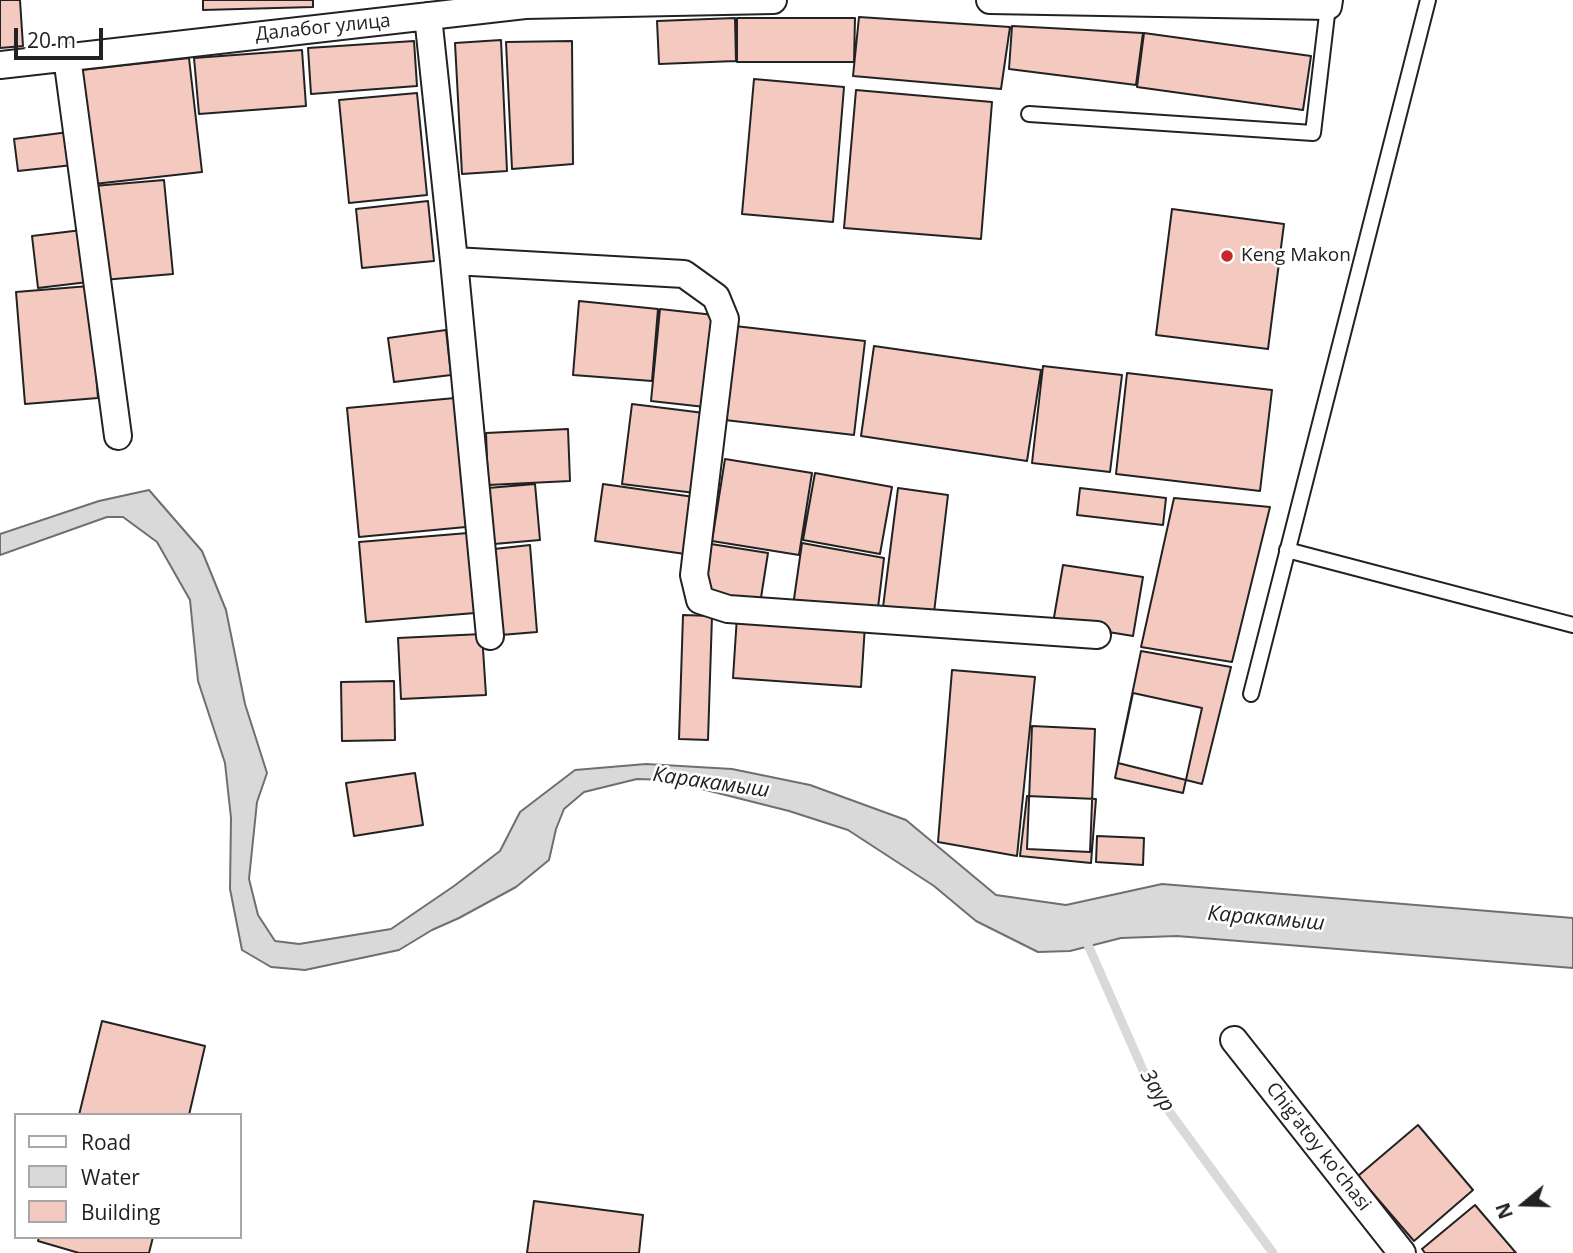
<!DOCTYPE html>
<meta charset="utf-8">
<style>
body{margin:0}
#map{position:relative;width:1573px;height:1253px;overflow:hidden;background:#fff;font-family:"Open Sans",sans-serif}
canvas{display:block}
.legend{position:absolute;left:14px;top:1113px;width:228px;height:126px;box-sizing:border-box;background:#fff;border:2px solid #a7a7a7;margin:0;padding:9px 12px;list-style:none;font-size:21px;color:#222}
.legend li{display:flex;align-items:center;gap:14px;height:35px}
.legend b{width:35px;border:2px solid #a7a7a7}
.north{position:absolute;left:1489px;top:1169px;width:70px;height:70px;-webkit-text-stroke:5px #fff;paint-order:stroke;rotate:251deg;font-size:19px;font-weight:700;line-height:28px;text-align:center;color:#222}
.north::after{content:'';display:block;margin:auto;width:24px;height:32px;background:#222;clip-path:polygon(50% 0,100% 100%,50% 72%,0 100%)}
.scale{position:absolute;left:14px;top:28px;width:89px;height:32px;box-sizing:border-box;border:4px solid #222;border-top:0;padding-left:9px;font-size:21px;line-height:24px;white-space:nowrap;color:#222;-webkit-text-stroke:5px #fff;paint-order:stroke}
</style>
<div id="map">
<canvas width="1573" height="1253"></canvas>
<ul class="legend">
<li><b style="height:9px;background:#fff"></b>Road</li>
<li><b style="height:19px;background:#d9d9d9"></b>Water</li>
<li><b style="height:19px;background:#f3c9c0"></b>Building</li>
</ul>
<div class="north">N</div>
<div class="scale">20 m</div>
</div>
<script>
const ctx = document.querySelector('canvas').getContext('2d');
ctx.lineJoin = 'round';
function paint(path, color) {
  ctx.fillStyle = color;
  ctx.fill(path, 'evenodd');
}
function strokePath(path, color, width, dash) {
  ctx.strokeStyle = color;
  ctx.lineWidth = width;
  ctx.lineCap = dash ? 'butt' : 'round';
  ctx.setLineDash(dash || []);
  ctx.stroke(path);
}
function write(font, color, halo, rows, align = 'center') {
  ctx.font = font + ' "Open Sans",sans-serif';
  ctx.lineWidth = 5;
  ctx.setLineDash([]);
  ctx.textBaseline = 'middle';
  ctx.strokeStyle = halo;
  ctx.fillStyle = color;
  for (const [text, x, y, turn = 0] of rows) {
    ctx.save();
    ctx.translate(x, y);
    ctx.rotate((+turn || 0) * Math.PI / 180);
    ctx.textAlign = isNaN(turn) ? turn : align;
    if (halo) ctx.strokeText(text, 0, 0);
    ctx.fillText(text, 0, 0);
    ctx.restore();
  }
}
const water = new Path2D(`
 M149,490L202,551L226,610L245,704L267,773L257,802L249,879L258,915L275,941L299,944L391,929L454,886L500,851L520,812L575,770L646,764L732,769L810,785L906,820L996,895L1066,905L1162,884L1573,918V968L1177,936L1121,938L1070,951L1038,952L976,921L934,886L848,830L789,811L666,780L637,779L584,792L564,809L556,829L549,860L516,887L459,918L432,930L399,950L305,970L271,967L242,950L230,889L231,818L225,763L198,681L190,600L157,542L123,517H107L0,555V534L99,501Z`);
const stream = new Path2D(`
 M1085,938L1149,1084L1273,1253`);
const building = new Path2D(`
 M0,0H20L23,46L0,48Z
 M203,0H313V7L203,10Z
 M859,17L1010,27L1001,89L853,76Z
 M735,18L736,61L659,64L657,21Z
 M737,18H855L854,62H737Z
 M1012,26L1143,33L1136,85L1009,69Z
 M1144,33L1311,56L1303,110L1137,87Z
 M501,40L507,171L462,174L455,43Z
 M414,41L417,86L311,94L308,48Z
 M572,41L573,164L512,169L506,42Z
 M302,50L306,106L199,114L194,58Z
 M189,58L202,172L94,184L81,70Z
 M754,79L844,87L833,222L742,214Z
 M856,90L992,102L981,239L844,228Z
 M417,93L427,195L349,203L339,100Z
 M69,132L73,165L18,171L14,139Z
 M164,180L173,274L103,280L94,186Z
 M428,201L434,261L362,268L356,209Z
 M1172,209L1284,224L1268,349L1156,335Z
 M82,230L88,282L38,288L32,236Z
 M89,286L98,398L25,404L16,292Z
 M579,301L658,309L652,381L573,375Z
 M660,309L714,315L705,407L651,401Z
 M735,326L865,341L854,435L725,420Z
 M446,330L451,375L394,382L388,338Z
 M874,346L1041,370L1027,461L861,436Z
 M1043,366L1122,375L1110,472L1032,463Z
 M1127,373L1272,390L1260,491L1116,474Z
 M455,398L466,527L359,537L347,408Z
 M632,404L704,413L695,493L622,484Z
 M568,429L570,481L488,485L486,433Z
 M725,459L812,473L799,555L712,541Z
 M815,473L892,487L880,554L803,540Z
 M535,484L540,540L494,544L488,488Z
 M603,484L694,497L685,554L595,541Z
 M898,488L948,495L933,621L882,615Z
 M1080,488L1166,498L1163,525L1077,515Z
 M1174,498L1270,507L1232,662L1141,647Z
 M468,533L475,613L366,622L359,542Z
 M802,543L884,558L877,616L793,606Z
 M711,544L768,553L760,604L703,595Z
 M530,545L537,632L501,635L494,549Z
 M1063,565L1143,577L1133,636L1053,623Z
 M683,615L712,616L708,740L679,739Z
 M737,616L865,625L861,687L733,678Z
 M482,634L486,695L401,699L398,638Z
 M1141,651L1231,667L1202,784L1118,763Z
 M952,670L1035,677L1017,856L938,842Z
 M394,681L395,740L342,741L341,682Z
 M1133,693L1202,708L1183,793L1115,778Z
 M1032,726L1095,729L1090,852L1027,849Z
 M415,773L423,825L354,836L346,783Z
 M1027,796L1096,799L1091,863L1020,856Z
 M1097,836L1144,838L1143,865L1096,862Z
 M102,1021L205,1046L189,1115H79Z
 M1418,1125L1473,1190L1414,1241L1358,1176Z
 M534,1201L643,1215L639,1253H527Z
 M1475,1205L1516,1253H1425L1422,1249Z
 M39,1237H153L149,1253H79L38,1241Z`);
const lane = new Path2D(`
 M1029,114L1313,133L1328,6
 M1287,550L1573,625
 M1251,694L1428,0`);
const street = new Path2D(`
 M990,0L1328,6L1329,0
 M428,16L454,261L490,636
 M67,57L118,436
 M0,65L525,5L773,0
 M454,261L684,274L716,297L725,319L694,575L700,600L728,609L1097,635
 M1234,1040L1402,1253`);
const markers = [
 [1227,256,7,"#c62828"]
];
const streetNames = [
 ["Далабог улица",323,28,-6],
 ["Chig'atoy ko'chasi",1318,1147,52]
];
const poiNames = [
 ["Keng Makon",1241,256]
];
const waterNames = [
 ["Каракамыш",711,783,8],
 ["Каракамыш",1266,919,5],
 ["Заур",1157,1091,58]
];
paint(water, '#d9d9d9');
strokePath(water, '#6f6f6f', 2);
strokePath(stream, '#d9d9d9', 9);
paint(building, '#f3c9c0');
strokePath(building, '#222', 2);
strokePath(lane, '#222', 18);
strokePath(street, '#222', 30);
strokePath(lane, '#fff', 14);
strokePath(street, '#fff', 26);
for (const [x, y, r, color] of markers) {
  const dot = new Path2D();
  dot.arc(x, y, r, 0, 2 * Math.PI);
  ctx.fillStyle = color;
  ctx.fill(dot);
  strokePath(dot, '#fff', 2.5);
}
write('19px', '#222', '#fff', streetNames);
write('19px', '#222', '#fff', poiNames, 'left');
write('italic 21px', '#222', '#fff', waterNames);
</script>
